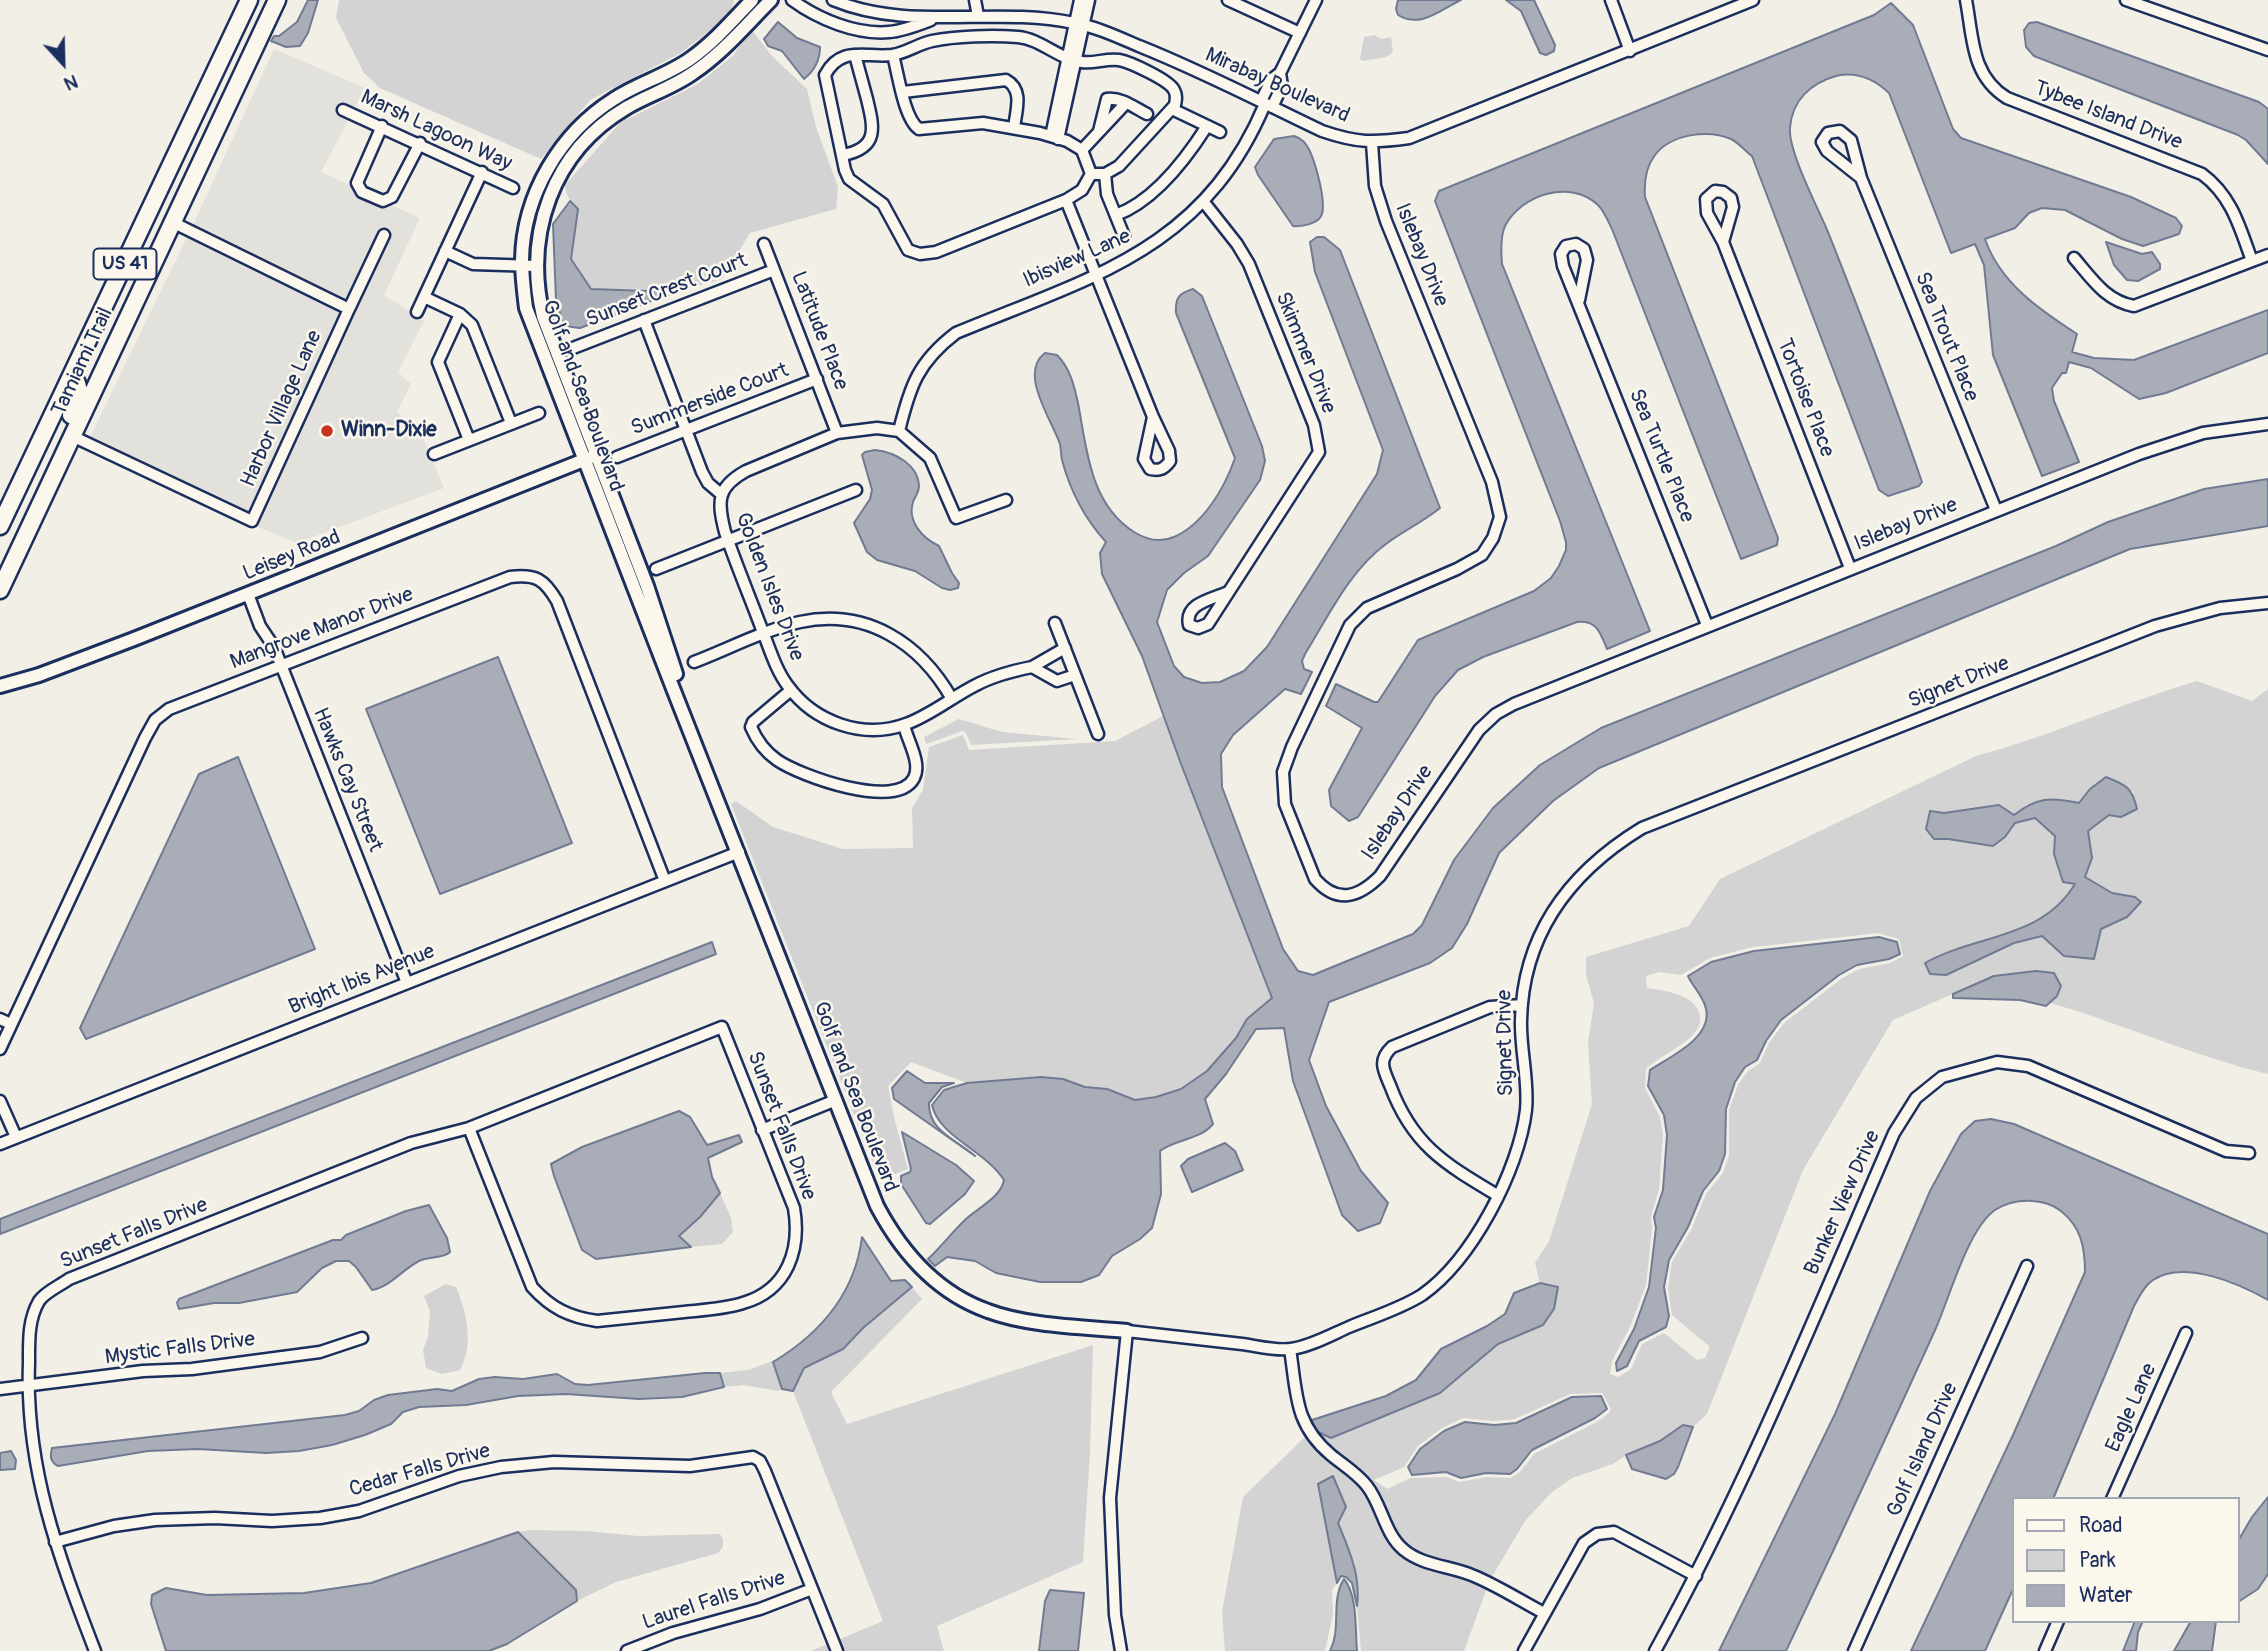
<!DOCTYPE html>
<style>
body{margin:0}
#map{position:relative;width:2268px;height:1651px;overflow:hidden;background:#f2efe6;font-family:Pangolin,sans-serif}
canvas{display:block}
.legend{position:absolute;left:2012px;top:1497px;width:228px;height:126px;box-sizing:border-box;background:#fbf7ec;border:2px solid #a1a7b3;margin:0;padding:9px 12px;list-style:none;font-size:21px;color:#1b2f5e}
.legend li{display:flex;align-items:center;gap:14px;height:35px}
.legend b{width:35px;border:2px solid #a1a7b3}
.north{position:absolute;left:28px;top:28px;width:70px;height:70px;-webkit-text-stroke:5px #fbf7ec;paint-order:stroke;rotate:158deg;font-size:19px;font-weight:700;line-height:28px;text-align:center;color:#1b2f5e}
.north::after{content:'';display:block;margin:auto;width:24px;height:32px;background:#1b2f5e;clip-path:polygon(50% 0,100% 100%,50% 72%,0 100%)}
</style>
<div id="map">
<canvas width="2268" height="1651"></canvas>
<ul class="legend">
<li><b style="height:9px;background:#fbf7ec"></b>Road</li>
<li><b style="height:19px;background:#d2d3d2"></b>Park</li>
<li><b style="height:19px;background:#a9adb7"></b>Water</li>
</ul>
<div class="north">N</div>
</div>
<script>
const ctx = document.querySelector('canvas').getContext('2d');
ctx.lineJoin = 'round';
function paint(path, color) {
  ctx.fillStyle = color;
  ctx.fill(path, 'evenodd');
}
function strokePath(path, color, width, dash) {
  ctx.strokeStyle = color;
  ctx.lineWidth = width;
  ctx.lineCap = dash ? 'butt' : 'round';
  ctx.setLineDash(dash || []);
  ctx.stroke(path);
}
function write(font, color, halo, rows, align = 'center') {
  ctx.font = font + ' Pangolin,sans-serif';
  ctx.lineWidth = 5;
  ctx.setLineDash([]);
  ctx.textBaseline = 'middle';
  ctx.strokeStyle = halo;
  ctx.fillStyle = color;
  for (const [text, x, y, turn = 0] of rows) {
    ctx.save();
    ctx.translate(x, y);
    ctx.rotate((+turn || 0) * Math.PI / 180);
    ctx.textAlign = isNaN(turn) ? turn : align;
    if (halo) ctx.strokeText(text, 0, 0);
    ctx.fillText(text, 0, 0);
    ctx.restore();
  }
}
const built = new Path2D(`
 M274,49L365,88L353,111L340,105L338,114L349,119L321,172L354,187L361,197L382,206L389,204L420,218L384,295L424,321L398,372L411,384L397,412L421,433L444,488L297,543L253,525L256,523L390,233L382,229L346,303L192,227Z
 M188,235L343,311L250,515L89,439Z`);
const green = new Path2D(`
 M339,0H733L734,1L729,15L681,53L590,100L541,159L380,88L364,73L336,18Z
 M750,28L773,57L807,89L816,127L838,187L836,209L750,233L722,279L675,292L591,289L571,259L578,209C570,201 566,196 565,185L620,123L698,84L734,55Z
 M1374,35L1382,39L1391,37L1393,52L1386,57L1363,61L1360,59L1364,37Z
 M2197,681L2252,701L2268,689V1074C2193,1056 2123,1024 2050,1003L2057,996L1994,976L1893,1020L1803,1170L1707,1414L1693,1427L1683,1425L1660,1441L1626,1455L1613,1464L1572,1478L1551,1493L1525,1521L1490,1580C1468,1568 1422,1561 1406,1546C1389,1530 1383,1504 1371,1485C1363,1471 1347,1464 1335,1453C1327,1446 1320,1438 1312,1430L1315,1428L1316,1431L1332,1438L1439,1393L1498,1344L1543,1325L1554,1309L1558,1287L1540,1283L1535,1263L1549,1241L1592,1104L1588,1043L1594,1003L1586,975V957L1689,926L1720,879L1976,756C2051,736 2122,703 2197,681ZM2106,777L2123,784L2134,793L2088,831L2092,858L2085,877L2112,893L2135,897L2141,903C2115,928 2082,934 2048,943L2042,936L2014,943L1946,975L1968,944C2009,937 2052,921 2075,884L2054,855L2055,836L2035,818L2014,823L2005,837L1993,846L1948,839H1934L1929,812L2014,815L2028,804L2079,803L2090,789ZM1878,933L1899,939L1903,956L1890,963L1859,969L1841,979L1784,1023L1769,1043L1760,1063L1748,1071L1738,1085L1729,1110V1155L1723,1173L1706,1194L1691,1230L1672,1262L1668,1288L1672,1315L1710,1347L1705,1358L1697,1360L1664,1333L1642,1344L1631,1369L1618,1377L1610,1374L1612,1361L1630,1327L1646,1285L1652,1228L1651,1217L1659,1189L1663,1135L1660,1117L1645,1088L1646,1069C1661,1053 1714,1036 1697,1008C1689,994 1662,990 1647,988L1646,976L1660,972L1681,975L1710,958L1753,947ZM1602,1393L1611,1409L1609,1413L1597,1422L1534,1454L1520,1472L1511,1478L1487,1477L1460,1482L1446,1477L1410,1478L1387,1489L1374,1480L1404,1467L1418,1446L1442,1428L1463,1418L1493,1421L1515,1419L1570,1394Z
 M1163,716L1272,998L1247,1019L1236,1038L1207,1071L1181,1089L1156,1097L1135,1100L1107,1089L1085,1087L1063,1079L1041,1077L967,1083L911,1062L888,1086L895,1121L908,1169L880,1180L731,804L736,801L773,827L843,849L913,848L912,808L923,790L929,747L963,735L969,750L1115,741Z
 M959,719L1002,732L1077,739L971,745L966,733L963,731L926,744L924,737Z
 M720,1193L731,1218L733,1232L722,1244L691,1247L679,1236L700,1217Z
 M446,1284L456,1287C467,1314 474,1343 460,1370L442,1374L426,1368L423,1350L428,1337L430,1311L424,1296Z
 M912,1287L922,1299L831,1392L847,1424L1093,1345L1090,1452L1083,1562L937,1626L944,1651H811L883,1621L793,1391L804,1368L843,1349L863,1328Z
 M773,1361L782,1389L779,1391L743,1385L724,1387L720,1373L748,1370Z
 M1306,1436L1331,1461L1356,1479L1371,1501L1386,1532L1425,1565L1471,1580L1487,1588L1464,1651H1361L1357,1606L1359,1590L1354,1561L1338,1523L1339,1488L1333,1553L1337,1583L1332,1590L1333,1614L1325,1651H1225L1222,1612L1243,1497Z
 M530,1530L586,1531L638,1536L720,1534L723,1539V1547L718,1553L616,1582L577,1601L575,1590L518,1532Z`);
const water = new Path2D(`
 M308,0H318L308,33L300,46L286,47L271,41L274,36H279L297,22Z
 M1398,0H1461C1441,9 1421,29 1398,15L1396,9Z
 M1506,0H1534L1555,45L1554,51L1546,55L1540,53L1521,11Z
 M1891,3L1913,25L1953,129L1961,138L2131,197L2176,218L2182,226L2179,234L2143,246L2122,239L2065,210L2042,208L2029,213L2015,228L1985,239C2000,283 2040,310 2077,334L2072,352L2094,358L2134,360L2268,310V353L2166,393L2139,399L2091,368L2069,362L2066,373H2062L2052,388L2054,401L2079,462L2042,476L1993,355L1984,265L1975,244L1951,253L1889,93C1874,79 1857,71 1836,76C1811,83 1792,100 1790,128C1788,151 1818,208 1828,232C1861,315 1893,398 1922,482L1919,486L1888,496L1879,490L1752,156C1745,151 1739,143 1731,139C1708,129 1671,134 1655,155C1645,168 1644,183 1645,197L1778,538L1777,545L1741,559L1612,229C1608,221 1604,211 1598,205C1570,179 1522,194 1505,226C1500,237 1501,252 1502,264L1650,631L1607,649C1600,632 1597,620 1577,622L1483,657L1458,670L1435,696L1358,817L1349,821L1331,806L1329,790L1362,728L1326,706L1336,684L1374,702H1378L1418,640L1534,591L1551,578L1559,566L1566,550V542L1560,521L1435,201L1439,191L1874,15Z
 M778,22L797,38L820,47C820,61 814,71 804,79L782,51L768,46L764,39Z
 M2037,22L2259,102L2268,109V164L2246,140L2238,135L2034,56L2026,47L2024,30L2029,23Z
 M1294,136C1297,137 1301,139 1303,141C1314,151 1326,200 1322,214C1319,224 1301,227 1293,226L1258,175L1255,167L1274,139Z
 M570,201L578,209L571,259L591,289L675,292L580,328L564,326L556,300L553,224Z
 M1317,237H1324L1340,250L1440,508C1423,522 1403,531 1386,544C1350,570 1328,617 1305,654L1302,661L1304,669L1312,672L1301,694L1285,689L1233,735L1221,754L1222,787L1283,949L1298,971L1313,975L1413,934L1422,925L1454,860L1493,808L1540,765L1601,728L2056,546L2108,522L2204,489L2268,479V526L2130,549L1599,768L1553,801L1499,853L1467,924L1452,948L1430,963L1329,1002L1309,1060L1326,1106L1361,1171L1388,1203L1380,1223L1358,1231L1342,1215L1293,1081L1284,1028L1256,1029L1226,1074L1205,1099L1213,1124C1200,1140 1176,1139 1160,1151L1161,1194L1152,1228L1140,1239L1112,1256L1099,1275L1081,1282H1040L996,1273L975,1261L947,1257L935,1266L928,1259C942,1246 953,1231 966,1219C978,1208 1001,1197 1004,1180C985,1150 939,1137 932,1105L944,1090L967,1083L1041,1077L1063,1079L1085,1087L1107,1089L1135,1100L1156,1097L1181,1089L1207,1071L1236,1038L1247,1019L1272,998L1181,764L1142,656L1102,574L1100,553L1106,542C1085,519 1070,490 1062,460C1061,455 1061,449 1060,444C1052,420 1018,373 1045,353L1057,355C1070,368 1074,385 1078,403C1087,450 1090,504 1134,532C1147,540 1160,543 1174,537C1204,524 1225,487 1235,458L1176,313C1175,298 1179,293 1193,289L1202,296L1262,446L1265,461L1260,480L1208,556L1184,573L1167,590L1157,622L1174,666L1184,677L1202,683L1220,682L1244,671L1267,647L1377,474L1383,450L1315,272L1310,242Z
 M2106,242L2142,254L2152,252L2160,264V269L2138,281L2127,280L2114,265Z
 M875,450C894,452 918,464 919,486C919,493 915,496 913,502C907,521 922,538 939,546L952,573L959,583L958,588L950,590L942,588L915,571L877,560L867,552L854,523L870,499L872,490L862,455L865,452Z
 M498,657L572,843L440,894L366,709Z
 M238,757L315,949L86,1039L80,1028L199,774Z
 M2106,777C2126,785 2132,787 2137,809L2121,817L2109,815L2088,831L2092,858L2085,877L2112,893L2135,897L2141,902L2127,917L2101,929L2094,959L2064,956L2042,936L2014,943L1946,975L1930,974L1925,963C1976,934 2041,940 2075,884L2063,882L2054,854L2055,836L2035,818L2015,823L2005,837L1993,846L1948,839H1934L1926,829L1930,811L1944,813L1999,805L2014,815C2037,797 2051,797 2079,803L2090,789Z
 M1879,937L1897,942L1900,954L1889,959L1857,965L1839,975L1781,1020L1766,1041L1757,1060L1745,1067L1735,1082L1726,1109L1725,1154L1719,1171L1703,1191L1688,1227L1669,1260L1664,1287L1669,1316L1666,1327L1639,1341L1627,1366L1617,1371L1616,1363L1634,1329L1649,1287L1656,1228L1654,1217L1663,1190L1667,1135L1664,1115L1648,1086L1650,1070C1669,1057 1713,1038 1706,1009C1704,997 1693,987 1688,976L1711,962L1754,951Z
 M712,942L716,954L0,1234V1219Z
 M2036,971L2054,973L2061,986L2057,996L2046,1006L2020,1000L1953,998V994L1994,976Z
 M907,1071L925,1083H954L942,1087L929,1103C928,1131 957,1140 975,1156L894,1099L892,1088Z
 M679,1111L690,1117L707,1145L739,1135L742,1142L708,1158L712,1177L720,1193L700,1217L679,1236L691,1247L596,1259L582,1250L554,1176L551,1164L582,1147Z
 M1991,1119L2014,1124L2268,1234V1300C2240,1284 2184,1259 2153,1280C2144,1286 2139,1297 2134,1306L2053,1499H2014V1587L1985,1651H1911L2013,1435L2085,1272C2085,1247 2081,1227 2061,1211C2043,1197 2013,1198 1995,1210C1968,1229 1950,1296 1936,1328C1887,1436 1837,1543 1786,1651H1719L1835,1414L1930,1191L1961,1134L1975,1121Z
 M902,1132L956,1165L974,1181L965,1194L930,1224L926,1223L901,1184V1176L910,1172L911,1169Z
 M1225,1143L1235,1151L1243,1170L1192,1192L1181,1166L1188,1159Z
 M429,1205L447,1238L450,1252C443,1259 429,1256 419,1261C403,1269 390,1287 372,1290L356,1267L349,1261H336L322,1268L297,1292L239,1303H214L179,1309L177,1303L179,1299L333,1240H341L346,1235L406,1211Z
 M862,1237L891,1281L905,1280L912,1287L863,1328L843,1349L804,1368L793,1391L782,1389L773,1362C821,1333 855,1294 862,1237Z
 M1540,1283L1558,1287L1554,1309L1543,1325L1498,1344L1440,1393L1331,1438L1316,1431L1312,1420L1386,1396L1416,1380L1441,1349L1487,1326L1505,1314L1514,1293Z
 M705,1373H720L724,1387L682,1397L639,1399L566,1394L518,1396L466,1405L419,1407L403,1412L391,1424L365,1435L332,1445L299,1451L266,1453L198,1449L148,1451L58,1466C50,1462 50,1456 52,1448L345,1415L359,1411L374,1400L388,1395L437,1389L452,1391L479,1379L495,1377L523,1379L557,1374L575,1384L588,1385Z
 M1601,1396L1607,1409L1595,1418L1532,1450L1517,1469L1510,1474L1486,1473L1461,1478L1446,1472L1412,1475L1408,1467L1420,1449L1444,1431L1465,1422L1494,1425L1516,1423L1572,1397Z
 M1683,1425L1693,1427L1678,1467L1674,1474L1666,1479L1632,1469L1626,1455L1660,1441Z
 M11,1451L16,1460L15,1469L0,1470V1453Z
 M1333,1476L1346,1507L1338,1523C1349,1550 1361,1575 1357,1606L1352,1583L1346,1577L1341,1576L1337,1583L1318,1484Z
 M2268,1497V1574L2258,1589L2238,1602V1541L2252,1517Z
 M518,1532L576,1590L577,1601L507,1644L489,1651H166L151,1604L152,1595L166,1588L207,1595L304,1593L371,1583Z
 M1344,1579C1358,1596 1355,1630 1357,1651H1330C1342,1628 1330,1601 1344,1579Z
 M1050,1590L1084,1593L1078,1651H1039L1045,1601Z
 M2135,1621H2143L2138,1632L2136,1651H2123Z
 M2191,1621H2216L2212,1651H2174Z`);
const minor = new Path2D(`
 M792,0C818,19 856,35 889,32C903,31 918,25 931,20
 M833,0C910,32 994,6 1074,23C1097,27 1118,37 1139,46C1202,71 1261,102 1322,131C1357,143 1373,143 1409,138L1753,0
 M975,0L978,16
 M1228,0L1300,33
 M1611,0L1630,51
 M1966,0C1973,37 1971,76 2007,98L2202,174C2232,196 2240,228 2252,261
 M2126,0L2268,50
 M893,55C898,73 904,119 919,129L983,123L1040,133L1067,141L1082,150L1091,174L1082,190L1066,200L936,252L920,254L908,250L883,204L849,179L845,170L825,75C841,45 865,58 892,55C906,53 918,44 932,41C956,36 993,35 1018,37C1041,39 1058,59 1082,62C1094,64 1106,58 1119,60C1130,62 1169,80 1174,90C1177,95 1176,100 1175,105L1119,166L1105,174H1091
 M1280,73L1316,0
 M903,92L1006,80C1024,90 1016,110 1014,128
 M1261,101L1272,79L1280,73L1282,86L1272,107
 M1172,109L1220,132
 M343,110L513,188
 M382,126L357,183L362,192L383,201L392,197L420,143
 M1099,131L1107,99C1121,97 1135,108 1147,114
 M1051,136L1080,0
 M1058,139L1089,0
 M1372,143L1375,186L1386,221L1492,482L1500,517L1493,538L1482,555L1457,569L1367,608L1350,625L1292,747L1283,772L1285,804L1315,879C1337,904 1358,898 1380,876L1479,730L1496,714L1514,704L2139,454L2203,433L2268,424
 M1082,150L1126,103
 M843,155C879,148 874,128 867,99C863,84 859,70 855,55
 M1105,174L1107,194L1124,236
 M1861,178L1827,151L1822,142L1828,133L1840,131L1851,140L1861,178L1996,510
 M1066,200L1153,417L1169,451L1170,461C1164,469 1160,471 1150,469L1144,459L1153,417
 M1203,201L1237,244L1249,264L1314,425L1319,452L1208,624L1198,628L1189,625C1184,603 1213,599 1228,592
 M1116,215C1154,201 1186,159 1207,126
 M1723,242L1733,207L1731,198L1723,192L1715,191L1706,199L1707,213L1723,242L1850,568
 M764,244L837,433
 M445,251L473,264L536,266
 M2074,258C2092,279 2106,301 2134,306L2268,255
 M424,297L460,314L472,325L511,423
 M1579,300L1587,260L1584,249L1576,244L1566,246L1561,254L1563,266L1707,625
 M349,309L384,235
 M417,312L482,172
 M460,314L438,362L469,440
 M644,320L702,472L708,483L721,494
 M573,348L774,270
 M899,431C910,386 918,362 956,333C1091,277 1203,251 1265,104
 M72,436L252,521L349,309L172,222
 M434,454L539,413
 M617,457L817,379
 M1006,500L956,518L930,458L899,431L877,428L837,433L746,471C717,487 717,501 725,532C736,564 749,595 761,627C769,646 775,669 788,686C814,722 863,740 906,724C931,715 952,697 976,685C993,676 1012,671 1032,667L1057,681L1075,675
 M656,569L856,490
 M248,594L260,626L274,647L407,983
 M1055,623L1098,734
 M694,662C728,649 764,630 800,622C867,608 920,643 952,699
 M1032,667L1065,648
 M791,690L753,722L751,727C757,741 764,751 777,760C800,776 897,811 914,778C922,763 907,740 904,725
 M0,1019L11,1024
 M0,1049L145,738L155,720L169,709L510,577C536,574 544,579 557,601L665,881
 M0,1101L16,1137
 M762,1130L836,1100
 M0,1144L739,852
 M1497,1195C1445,1164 1412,1145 1390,1085C1383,1069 1378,1060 1392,1047L1490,1007L1522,1005
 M1290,1349C1297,1394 1294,1424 1331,1455C1343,1465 1357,1473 1367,1486C1382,1505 1385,1535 1404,1550C1423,1566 1452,1566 1474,1576C1498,1586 1521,1601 1544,1613
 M0,1389L143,1371L192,1369L320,1352L362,1338
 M2112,1499L2186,1333
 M55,1542L114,1526L155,1520L215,1518L272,1521L320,1518L359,1511L459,1476L501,1467L554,1462L690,1466L753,1457L760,1461L765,1471L837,1651
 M95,1651C58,1555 25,1467 29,1363C29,1341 28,1320 39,1301C45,1292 61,1285 69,1279L411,1143L469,1128L722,1027L794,1208C801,1249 788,1290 743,1303C724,1309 703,1310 684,1312C655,1315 626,1318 597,1321C569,1317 551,1308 532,1287L469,1128
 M627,1651L673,1633L760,1609L812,1589
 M1121,1651L1115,1615L1110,1498L1127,1331C1165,1335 1204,1340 1242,1344C1257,1346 1275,1351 1290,1349C1307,1348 1333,1334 1349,1327C1373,1317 1400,1309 1422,1295C1472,1260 1519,1170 1526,1110C1529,1080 1520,1050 1521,1020C1523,934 1570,872 1642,828L2155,626L2220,608L2268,603
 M1524,1651L1584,1543L1597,1534L1614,1532L1696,1576
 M1655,1651C1747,1484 1818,1308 1894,1133L1916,1098L1942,1077L1997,1062L2028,1066L2226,1151L2249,1153
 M1854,1651L2027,1266
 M2045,1651L2058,1621`);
const tertiary = new Path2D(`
 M752,0C732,21 714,42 690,59C666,76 638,83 614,99C560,133 523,195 522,260C522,276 524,292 526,308L674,691L877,1206C902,1253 937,1293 988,1311C1027,1326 1085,1327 1127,1331
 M676,674L647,586L543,316C524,234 552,152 626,108C648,95 672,88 693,73C723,53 746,25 771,0
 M0,686L39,675L134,639L589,458`);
const primary = new Path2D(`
 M71,415C78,401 83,388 72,375
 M0,526L249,0
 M0,590L277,0`);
const markers = [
 [327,431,7,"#c8321e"]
];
const shields = [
 [125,264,63]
];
const shieldNames = [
 ["US 41",125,264]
];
const streetNames = [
 ["Mirabay Boulevard",1277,86,24],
 ["Tybee Island Drive",2108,116,21],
 ["Marsh Lagoon Way",436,131,25],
 ["Islebay Drive",1421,255,68],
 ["Ibisview Lane",1077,259,-24],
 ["Sunset Crest Court",667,291,-21],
 ["Latitude Place",819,331,69],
 ["Sea Trout Place",1946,337,68],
 ["Skimmer Drive",1305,353,68],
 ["Tamiami Trail",83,362,-65],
 ["Golf and Sea Boulevard",582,396,70],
 ["Tortoise Place",1805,398,69],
 ["Summerside Court",710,400,-21],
 ["Harbor Village Lane",282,409,-66],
 ["Sea Turtle Place",1661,456,68],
 ["Islebay Drive",1906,525,-22],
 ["Leisey Road",292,556,-22],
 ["Golden Isles Drive",769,587,69],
 ["Mangrove Manor Drive",322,629,-21],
 ["Signet Drive",1959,683,-22],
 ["Hawks Cay Street",347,780,68],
 ["Islebay Drive",1398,813,-56],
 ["Bright Ibis Avenue",362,980,-22],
 ["Signet Drive",1506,1043,-91],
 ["Golf and Sea Boulevard",855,1097,69],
 ["Sunset Falls Drive",781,1126,69],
 ["Bunker View Drive",1843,1203,-66],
 ["Sunset Falls Drive",134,1234,-22],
 ["Mystic Falls Drive",180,1349,-7],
 ["Eagle Lane",2132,1408,-66],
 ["Golf Island Drive",1923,1450,-66],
 ["Cedar Falls Drive",420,1471,-16],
 ["Laurel Falls Drive",714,1601,-18]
];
const poiNames = [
 ["Winn-Dixie",341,431]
];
paint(built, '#e2e1dc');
paint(green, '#d2d3d2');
paint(water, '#a9adb7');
strokePath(water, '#707b93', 2);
strokePath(minor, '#1b2f5e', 15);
strokePath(tertiary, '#1b2f5e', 18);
strokePath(primary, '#1b2f5e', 21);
strokePath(minor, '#fbf7ec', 10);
strokePath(tertiary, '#fbf7ec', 12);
strokePath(primary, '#fbf7ec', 16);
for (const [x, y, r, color] of markers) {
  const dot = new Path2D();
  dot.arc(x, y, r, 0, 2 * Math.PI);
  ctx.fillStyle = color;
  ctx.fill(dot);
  strokePath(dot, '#fbf7ec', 2.5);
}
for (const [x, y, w] of shields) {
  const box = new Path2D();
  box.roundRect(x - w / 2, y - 15.5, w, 31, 5);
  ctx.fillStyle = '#fbf7ec';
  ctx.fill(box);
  strokePath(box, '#1b2f5e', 2);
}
write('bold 19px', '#1b2f5e', null, shieldNames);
write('21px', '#1b2f5e', '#fbf7ec', streetNames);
write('bold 21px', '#1b2f5e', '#fbf7ec', poiNames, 'left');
</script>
